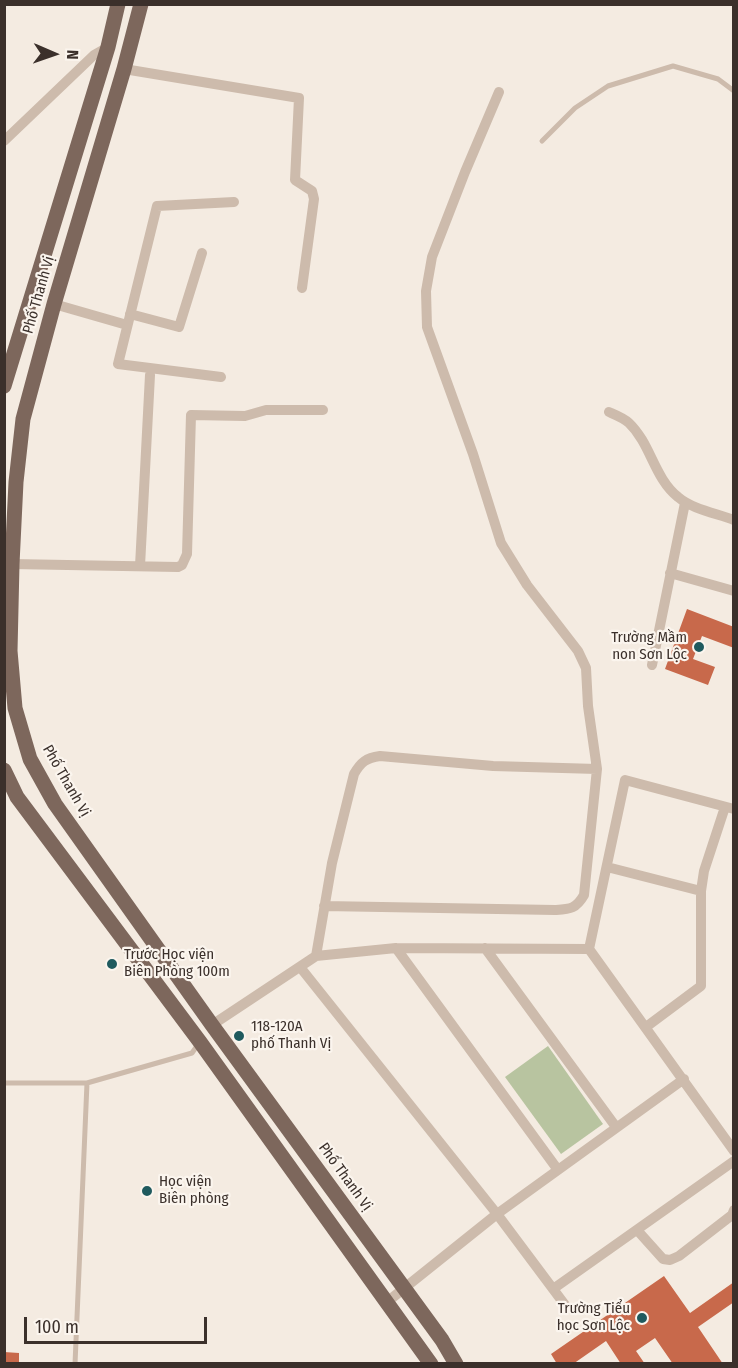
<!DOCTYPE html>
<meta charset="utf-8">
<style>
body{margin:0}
#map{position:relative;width:738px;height:1368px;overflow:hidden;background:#f4ebe1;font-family:"Fira Sans Condensed",sans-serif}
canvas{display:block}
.frame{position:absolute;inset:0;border:6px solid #3b302b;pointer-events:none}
.north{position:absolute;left:24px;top:24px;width:60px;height:60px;-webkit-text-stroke:4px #fbf5ee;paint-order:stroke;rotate:92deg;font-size:16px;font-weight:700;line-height:24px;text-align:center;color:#3b302b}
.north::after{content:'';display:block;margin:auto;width:21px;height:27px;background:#3b302b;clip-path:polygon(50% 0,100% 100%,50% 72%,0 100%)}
.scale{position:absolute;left:24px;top:1317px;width:183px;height:27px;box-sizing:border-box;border:3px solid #3b302b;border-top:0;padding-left:8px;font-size:18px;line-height:21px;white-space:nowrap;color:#3b302b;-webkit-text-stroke:4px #fbf5ee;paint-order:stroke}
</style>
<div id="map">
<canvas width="738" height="1368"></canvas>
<div class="frame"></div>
<div class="north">N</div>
<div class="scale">100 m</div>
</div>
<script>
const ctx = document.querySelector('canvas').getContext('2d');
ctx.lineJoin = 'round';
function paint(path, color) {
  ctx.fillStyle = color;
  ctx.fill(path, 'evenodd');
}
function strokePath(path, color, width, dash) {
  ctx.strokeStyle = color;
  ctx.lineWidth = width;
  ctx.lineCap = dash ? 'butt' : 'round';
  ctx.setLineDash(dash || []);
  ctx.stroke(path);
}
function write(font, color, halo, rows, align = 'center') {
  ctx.font = font + ' "Fira Sans Condensed",sans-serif';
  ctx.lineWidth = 4.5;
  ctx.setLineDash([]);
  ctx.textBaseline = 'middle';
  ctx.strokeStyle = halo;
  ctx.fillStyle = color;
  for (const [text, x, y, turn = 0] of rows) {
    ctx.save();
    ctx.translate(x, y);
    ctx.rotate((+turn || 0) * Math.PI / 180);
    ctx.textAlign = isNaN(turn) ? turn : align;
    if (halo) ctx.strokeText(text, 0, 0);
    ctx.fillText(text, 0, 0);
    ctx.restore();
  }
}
const green = new Path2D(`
 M548,1046L603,1124L561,1154L505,1077Z`);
const building = new Path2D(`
 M687,609L734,627V648L702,636L693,659L715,667L708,685L665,669Z
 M664,1276L690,1313L734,1282V1302L698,1327L723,1364H673L655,1338L636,1351L645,1364H621L606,1341L573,1364H557L551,1354Z
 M4,1352L19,1353V1364H4Z`);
const service = new Path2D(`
 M542,141L575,108L608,86L673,66L718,79L734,91
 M4,1083H87L192,1053L199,1043
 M75,1364L87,1083`);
const minor = new Path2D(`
 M124,69L299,98L295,180L312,191L314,199L302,288
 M4,141L94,55L108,47
 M54,304L127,325
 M130,314L179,327L202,253
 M221,377L118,364L157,206L234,202
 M609,412C616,415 624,418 629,423C651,444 654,478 678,497C692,509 715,513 734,520
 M12,564L178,567L182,565L187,554L191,415L245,416L266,410H323
 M140,566L150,375
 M670,573L734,591
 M652,665L685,503
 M734,809L625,780L589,949L734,1151
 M607,867L701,891
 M324,906L555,910C570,909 576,909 584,895L597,769L588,706L586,668L578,651L527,585L501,543L473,454L427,327L426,291L432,257L465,172L499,92
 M396,948L558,1170
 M485,948L616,1127
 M316,956L332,863L354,774C361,762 366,758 380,756L493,766L597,769
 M300,967L497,1214L568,1309
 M212,1025L316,956L396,948L589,949
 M646,1027L701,986V891L704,871L725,807
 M637,1230L663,1259L670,1260L679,1256L732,1215L734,1210
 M553,1289L734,1161
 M387,1302L497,1214L684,1079`);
const primary = new Path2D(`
 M141,4L124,69L54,304L23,419L16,482L12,564L10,651L15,708L30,759L55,804L212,1025L442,1340L456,1364
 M4,386L108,47L118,4
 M4,770L17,797L200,1042L431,1364`);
const markers = [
 [699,647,6,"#1f5a5e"],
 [112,964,6,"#1f5a5e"],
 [239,1036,6,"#1f5a5e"],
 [147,1191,6,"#1f5a5e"],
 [642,1318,6,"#1f5a5e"]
];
const streetNames = [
 ["Phố Thanh Vị",39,295,-74],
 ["Phố Thanh Vị",66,781,60],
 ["Phố Thanh Vị",345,1177,54]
];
const poiNames = [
 ["Trường Mầm",687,638,"right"],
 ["non Sơn Lộc",687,655,"right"],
 ["Trước Học viện",124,955],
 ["Biên Phòng 100m",124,972],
 ["118-120A",251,1027],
 ["phố Thanh Vị",251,1044],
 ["Học viện",159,1182],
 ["Biên phòng",159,1199],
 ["Trường Tiểu",630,1309,"right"],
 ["học Sơn Lộc",630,1326,"right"]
];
paint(green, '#b8c4a0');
paint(building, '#c8694b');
strokePath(service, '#cdbbac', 5);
strokePath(minor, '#cdbbac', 10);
strokePath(primary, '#7d675c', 15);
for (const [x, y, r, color] of markers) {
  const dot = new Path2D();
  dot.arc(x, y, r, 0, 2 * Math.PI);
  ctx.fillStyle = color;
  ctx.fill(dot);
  strokePath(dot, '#fbf5ee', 2);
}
write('15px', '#3b302b', '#fbf5ee', streetNames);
write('15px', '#3b302b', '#fbf5ee', poiNames, 'left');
</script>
